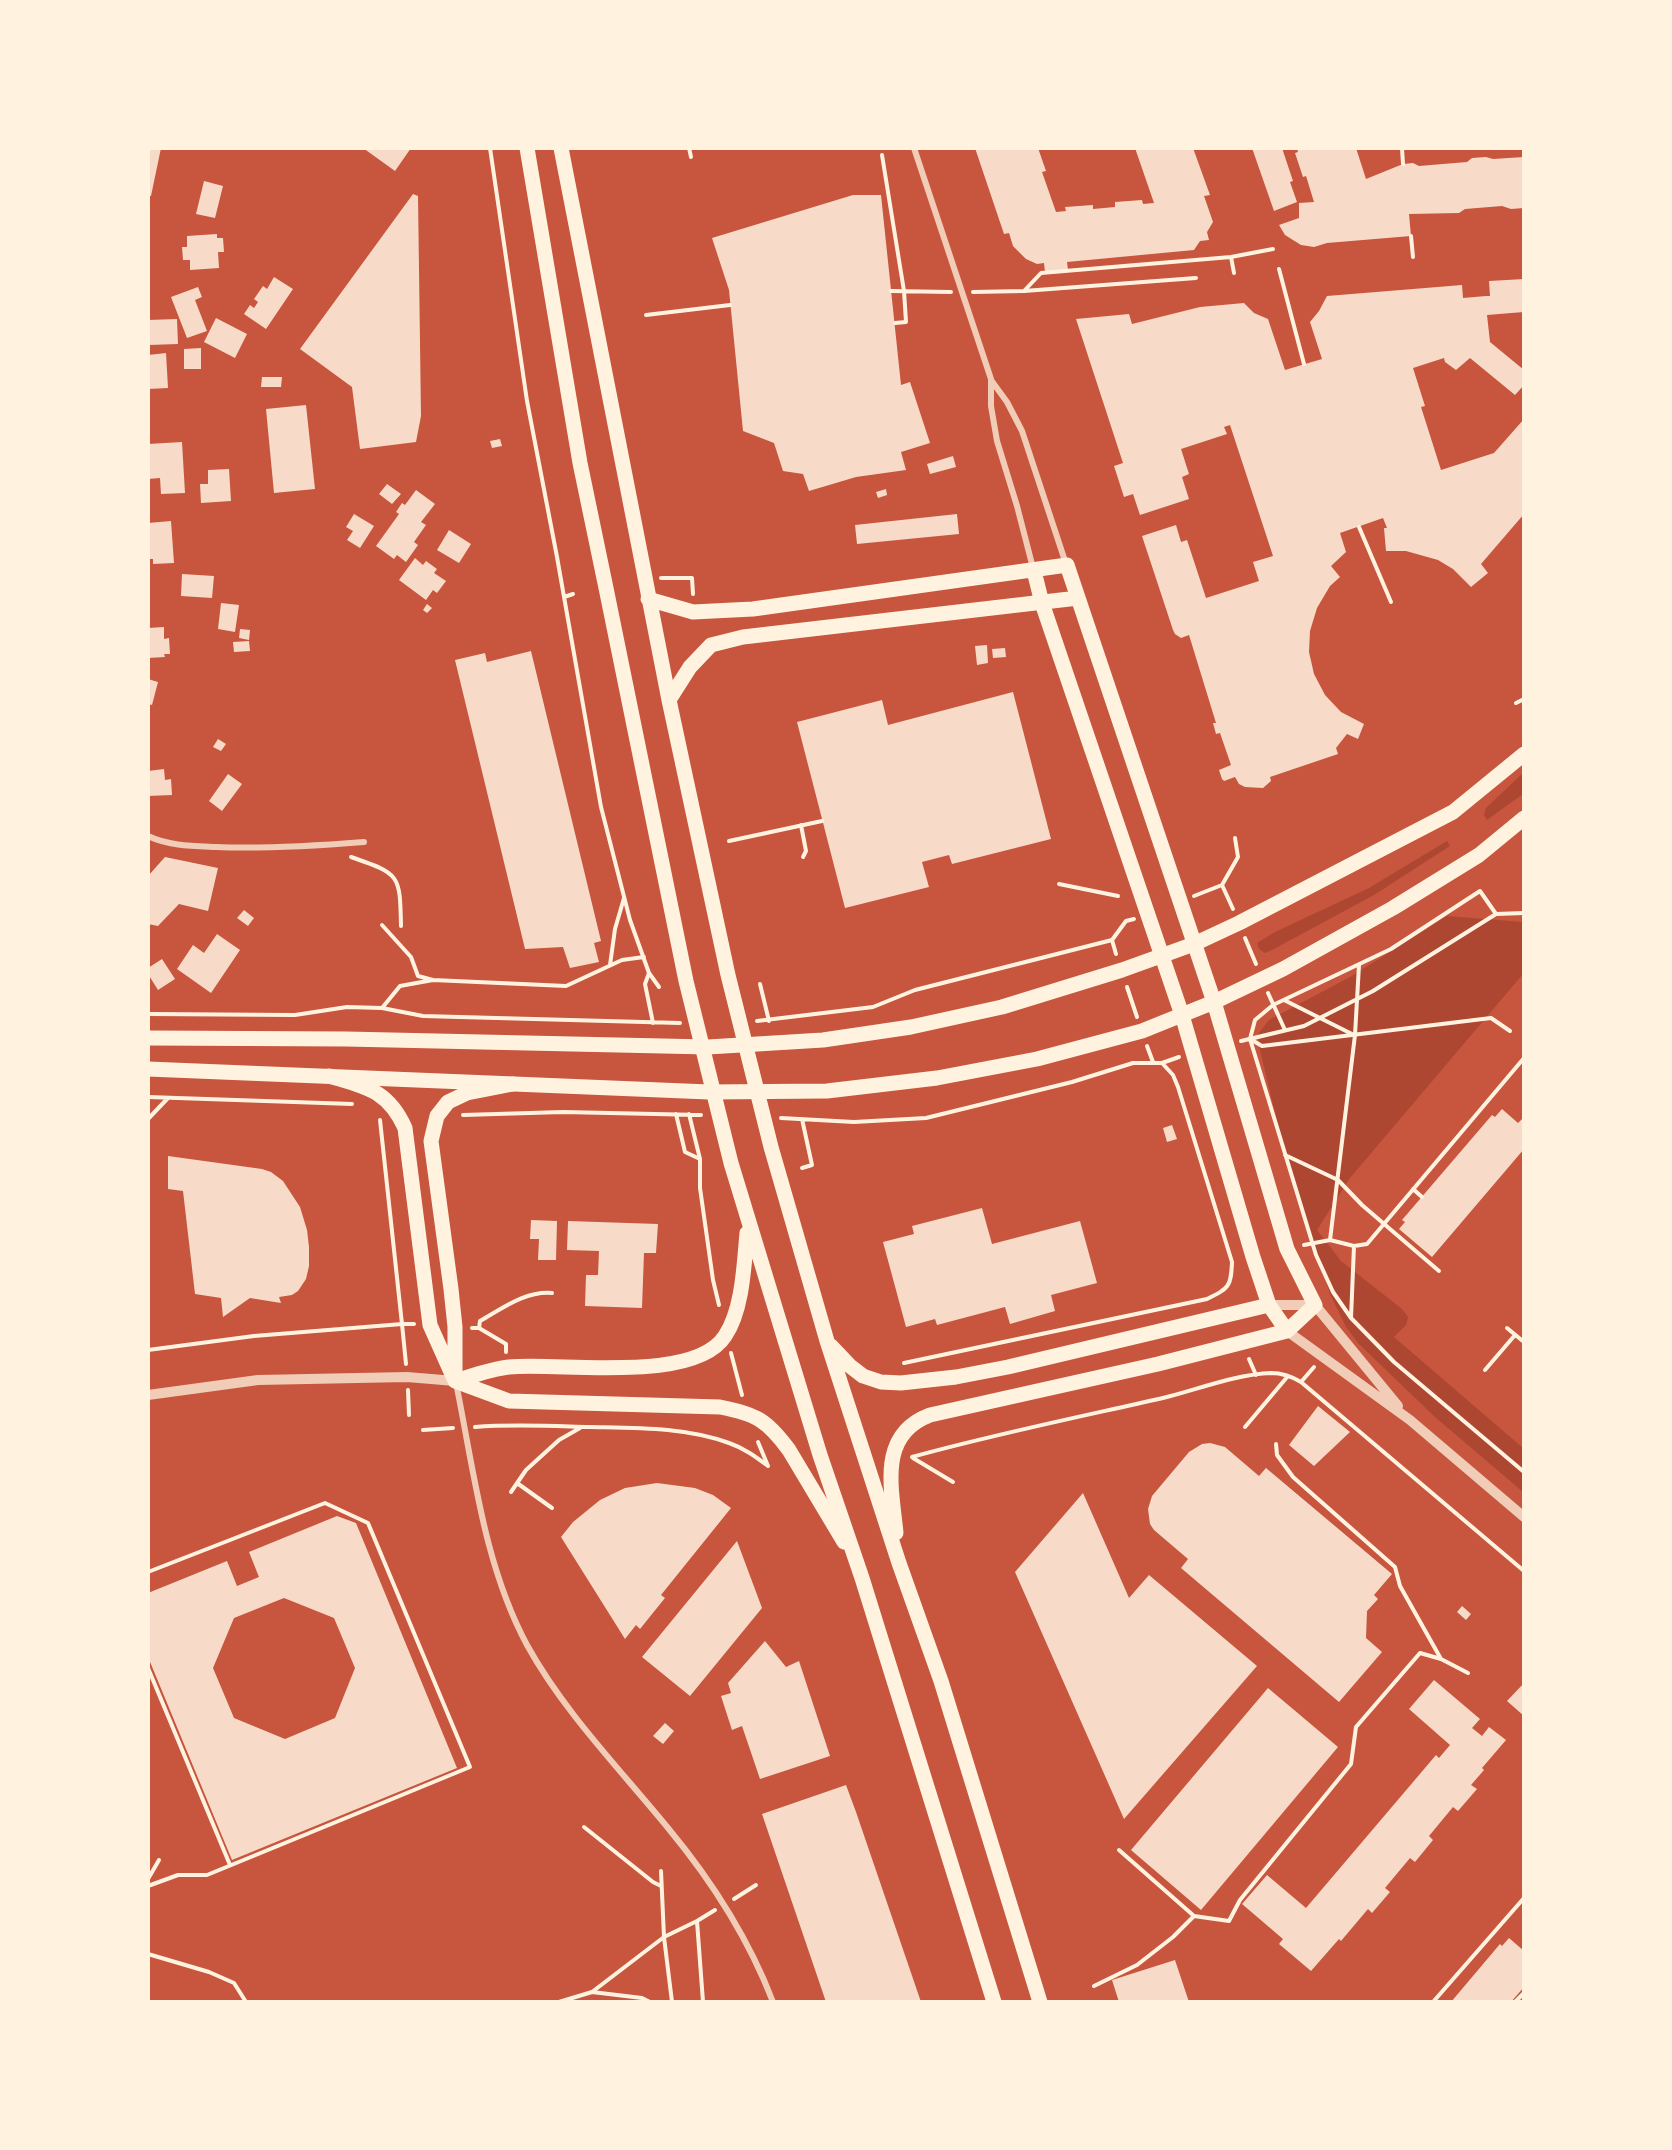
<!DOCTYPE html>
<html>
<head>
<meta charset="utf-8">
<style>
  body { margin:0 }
  #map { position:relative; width:1672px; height:2150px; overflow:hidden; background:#c8553d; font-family:"Nunito Sans",sans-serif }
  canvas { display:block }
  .frame { position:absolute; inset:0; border:150px solid #fff3e0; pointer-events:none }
</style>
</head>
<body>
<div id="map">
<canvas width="1672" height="2150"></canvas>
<div class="frame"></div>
</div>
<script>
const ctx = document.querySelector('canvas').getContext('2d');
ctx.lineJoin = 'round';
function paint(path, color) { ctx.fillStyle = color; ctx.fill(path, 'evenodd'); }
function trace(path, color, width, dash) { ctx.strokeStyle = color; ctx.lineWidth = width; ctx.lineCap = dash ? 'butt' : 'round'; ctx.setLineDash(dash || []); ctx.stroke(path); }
paint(new Path2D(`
  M1523,773V794L1487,820L1484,815L1486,808Z
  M1447,841L1450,846L1374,895L1272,950L1265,953L1259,949L1257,943L1275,932L1369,888Z
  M1447,916L1523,922V974L1350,1178L1317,1230L1341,1261L1402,1309L1408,1317L1406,1325L1394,1337L1523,1448V1492L1435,1417L1359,1344L1346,1327L1330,1294L1285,1155L1260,1050L1258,1034L1269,1020L1350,977Z`), '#ae4732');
paint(new Path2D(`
  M148,148H161L151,196H148Z
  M363,148H411L395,171Z
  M975,148H1038L1046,171L1042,172L1056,212L1066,211L1065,207L1093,205V209L1115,207V202L1142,200L1143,204L1154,203L1135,148H1193L1210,195L1204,196L1213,222L1207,232L1209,240L1200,241L1194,250L1067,262L1068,270L1045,272L1044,263L1037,264L1026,259L1013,246L1009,233L1004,234Z
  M1252,148H1282L1293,181L1290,182L1297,202L1274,211Z
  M1297,148H1356L1366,179L1403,164L1413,163L1419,166L1467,162L1472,158L1486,157L1493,159L1524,157V208L1511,209L1502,206L1465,209L1459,213L1409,214L1411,236L1327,243L1314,247L1301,245L1285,235L1279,225L1299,218V203L1314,202L1306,176L1303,177L1295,153L1298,152Z
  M204,181L223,186L215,218L196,214Z
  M413,194L418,196L421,416L416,442L360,449L352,387L300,349Z
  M853,195H881L901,385L910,382L930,443L901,452L906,470L856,477L809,491L803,474L783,471L774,443L743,431L729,290L712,238Z
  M217,234V238H223L224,252H218L219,268L190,270V260H183L182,247H187V236Z
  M274,277L293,289L266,329L244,314L250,305L254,308L258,302L254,299L263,286L267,289Z
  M1524,279V312L1487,315L1490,342L1524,370V385L1515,395L1470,358L1456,370L1445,362L1444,358L1413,368L1425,406L1421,407L1441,470L1494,453L1524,419V514L1481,564L1488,573L1471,587L1453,569L1438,560L1406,551H1386L1384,528H1387L1383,518L1340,533L1346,552L1331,566L1340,577L1330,586L1317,608L1310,631L1309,652L1314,674L1325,695L1341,712L1364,724L1358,739L1347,734L1336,748L1338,754L1270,777L1271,781L1263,788L1245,787L1239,784L1235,777L1224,781L1222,779L1219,770L1231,765L1220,733L1216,734L1213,723H1216L1189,635L1181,638L1175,634L1173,630L1142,536L1176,525L1181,542L1187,540L1206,598L1259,581L1253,562L1273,556L1230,425L1224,427L1227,434L1181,449L1189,474L1182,477L1189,499L1140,515L1133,494L1124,497L1114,466L1123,463L1076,319L1129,314L1132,324L1200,307L1244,303L1254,313L1268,319L1285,370L1322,359L1310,322L1319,311L1327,296L1462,285L1463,298L1486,296H1490L1489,281Z
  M198,287L202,297L195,300L207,331L187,338L171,297Z
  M216,318L247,334L235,358L204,342Z
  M177,319L178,344L149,345L148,320Z
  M201,348V369H184V349Z
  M166,353L168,388L148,389V355Z
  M262,377H282L281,387H261Z
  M306,405L315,489L274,493L266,409Z
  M500,439L502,446L492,448L490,441Z
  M182,442L185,493L161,494L160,478L148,479V444Z
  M953,456L956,467L930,474L927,464Z
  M229,469L231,501L201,503L200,484H208V470Z
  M387,484L401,494L392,504L379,494Z
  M886,489L887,495L878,498L876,492Z
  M416,490L435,504L421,522L426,525L414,542L418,545L406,562L397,555L394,559L376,546L399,514L396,512L402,503L405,505Z
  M354,514L374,526L360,548L347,540L353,531L346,527Z
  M957,514L959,534L857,544L855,525Z
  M171,521L174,563L153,564V559H148V523Z
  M449,530L471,544L459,563L437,550Z
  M415,558L423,565L426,561L437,569L434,573L446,581L437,593L433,590L426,600L399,580Z
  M182,574L214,576L212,598L181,596Z
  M221,603L239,605L235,632L218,629Z
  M427,604L432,608L427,613L423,610Z
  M164,627V639L169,638L170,654H164L165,657L148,658V628Z
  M240,629L250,630L249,640L239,638Z
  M249,641L250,651L234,652L233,642Z
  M987,645L988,663L977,665L975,646Z
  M1005,648L1006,657L993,658L992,649Z
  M531,651L601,941L594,943L599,962L570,968L563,947L525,949L455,660L485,653L487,662Z
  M148,679L158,682L152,705L148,704Z
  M1013,692L1051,839L952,864L949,855L922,862L929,887L845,908L797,722L882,700L888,725Z
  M218,739L226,744L221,751L213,747Z
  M164,769L165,780L171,779L172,795L148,796V771Z
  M228,774L242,784L222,811L209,801Z
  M165,857L218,868L208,911L179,904L158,926L148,924V876Z
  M244,910L254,918L248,926L237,918Z
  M217,934L240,950L211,993L177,969L193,945L204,953Z
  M162,959L175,979L158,990L148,974V968Z
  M1502,1109L1518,1123L1524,1117V1149L1432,1257L1399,1229L1405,1222L1402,1220L1492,1115L1495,1117Z
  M1172,1125L1177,1139L1167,1142L1163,1128Z
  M168,1156L262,1169L271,1172L283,1181L300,1207L307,1230L309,1247V1266L306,1279L298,1291L292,1295L279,1297L281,1303L250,1298L223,1317L221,1298L195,1294L183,1191L168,1189Z
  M982,1208L992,1244L1080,1221L1097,1283L1051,1295L1055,1311L1010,1324L1005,1307L937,1325L935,1319L906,1327L883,1242L914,1234L912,1226Z
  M531,1220L557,1221L556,1260H538L539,1239H530Z
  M568,1221L658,1224L656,1253H644L642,1308L585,1306L586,1275H598L599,1251L567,1250Z
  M1318,1406L1350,1432L1314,1466L1289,1445Z
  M1210,1443L1225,1447L1259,1476L1266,1468L1392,1574L1374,1595L1378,1599L1367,1611L1366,1638L1382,1652L1339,1702L1181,1568L1188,1559L1154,1530L1150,1524L1148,1509L1152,1496L1189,1452L1202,1444Z
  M657,1483L695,1488L713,1495L731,1508L661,1595L665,1598L640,1629L636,1625L625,1639L561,1537L573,1522L600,1500L625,1488Z
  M1083,1493L1129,1598L1149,1575L1257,1666L1124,1819L1015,1572Z
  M337,1516L356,1523L457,1768L232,1860L148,1657V1593L227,1561L237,1586L259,1577L249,1552ZM284,1598L334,1618L355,1668L335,1718L285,1739L234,1718L213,1668L234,1618Z
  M737,1541L762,1608L690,1696L642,1657Z
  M1462,1606L1471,1614L1466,1620L1457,1612Z
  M765,1641L786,1667L799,1661L830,1756L760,1779L742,1726L732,1730L721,1696L731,1693L728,1683Z
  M1434,1680L1480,1719L1472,1728L1482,1736L1489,1727L1506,1740L1482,1768L1484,1770L1471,1785L1477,1789L1458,1811L1453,1807L1429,1836L1433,1840L1415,1862L1410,1858L1385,1888L1390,1892L1372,1913L1368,1909L1341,1941L1339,1939L1311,1971L1279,1944L1283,1939L1242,1904L1267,1875L1306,1908L1436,1755L1439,1758L1450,1745L1409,1709Z
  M1524,1683V1716L1507,1701Z
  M1268,1688L1338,1747L1201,1910L1131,1850Z
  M665,1723L674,1731L663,1744L653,1736Z
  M846,1785L856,1812L921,2002H826L762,1814Z
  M1509,1938L1524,1951V1987L1511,2002H1451L1500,1944L1502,1946Z
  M1175,1960L1189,2002H1119L1112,1980Z`), '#f7dbc8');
trace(new Path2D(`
  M490,148L527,401L557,557L601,807L630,920L649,973L659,987
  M689,148L691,157
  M1402,148L1403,164
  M882,155L904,291L906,322L895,323
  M1411,236L1413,257
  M1231,257L1234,273
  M1279,269L1304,364
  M891,291L951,292
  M1024,291L1041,273L1231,257L1273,249
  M973,292L1024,291L1196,278
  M646,315L730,305
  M1359,527L1391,602
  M661,578H692L693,594
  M564,597L573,594
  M1516,703L1524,699
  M801,825L806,851L803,857
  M729,841L822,821
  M351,857C400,874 400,874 401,926
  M1059,884L1118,896
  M1222,885L1233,909
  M1194,896L1222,885L1238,857L1235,838
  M1496,914L1480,891L1391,949L1273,1005L1255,1020L1250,1039L1316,1255L1333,1292L1351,1318L1394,1362L1524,1472
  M382,925L411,957L418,976L433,980
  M1245,938L1256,964
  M1112,940L1116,954
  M610,965L615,929L624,898
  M649,973L645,984L653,1023
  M760,984L769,1021
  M1127,987L1137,1017
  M1268,993L1285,1030
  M1284,1000L1354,1035
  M382,1008L400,986L433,980L566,986L622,960L644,957
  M148,1014L295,1015L347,1007L382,1008L423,1016L680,1023
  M757,1021L873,1007L915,990L1112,940L1126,921L1134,919
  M1250,1039L1262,1046L1491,1018L1510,1031
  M1241,1041L1304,1026L1373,991L1496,914L1524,913
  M1147,1046L1153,1062
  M148,1097L352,1104
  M676,1114L685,1152L700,1159
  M689,1114L700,1159V1188L713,1280L719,1305
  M463,1115L563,1112L701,1115
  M781,1118L854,1122L926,1118L1072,1082L1133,1063H1162L1179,1057
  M148,1119L168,1098
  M1285,1155L1338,1180L1362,1205L1439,1271
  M802,1168L812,1165L802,1119
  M1413,1189L1422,1197
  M1330,1240L1355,1035L1359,965
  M1304,1245L1330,1240L1354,1246L1367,1244L1524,1058
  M1351,1318L1354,1246
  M472,1328H479L506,1344V1352
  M479,1328L480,1321C503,1308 525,1291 552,1293
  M1507,1328L1524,1342
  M148,1350L254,1336L402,1324L380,1120
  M731,1353L742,1395
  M1249,1359L1256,1375
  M904,1363L1207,1299C1229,1288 1231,1287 1232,1262L1178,1087L1173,1075L1162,1063
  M406,1364L402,1324H414
  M1485,1370L1515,1335
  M1301,1382L1314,1367
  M408,1390L409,1415
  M475,1427C513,1424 551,1426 589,1427C636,1428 685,1427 729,1443C744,1448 756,1457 768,1466
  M1245,1427L1288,1376
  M423,1430L453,1428
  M758,1442L768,1466
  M1276,1444L1277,1455L1293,1477L1395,1567L1400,1586L1441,1659L1468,1673
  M912,1457C995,1434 1079,1417 1163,1398C1196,1390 1237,1374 1271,1373C1283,1373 1291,1376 1301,1382L1524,1571
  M913,1458L953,1482
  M517,1483L552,1508
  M511,1492L526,1470L559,1440L580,1428
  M148,1572L325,1503L368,1523L470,1767L207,1875H178L148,1886
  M148,1668L230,1865
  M584,1827L653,1882L661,1886
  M1119,1850L1194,1916L1229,1921L1240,1900L1351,1764L1356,1727L1420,1653L1441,1659
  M661,1871L664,1937L672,2002
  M148,1879L159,1860
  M734,1899L756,1885
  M697,1921L703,2002
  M148,1954L209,1972L234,1983L246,2002
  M1094,1986L1137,1965L1173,1937L1194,1916
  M592,1992L664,1937L697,1921L715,1910
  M559,2002L592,1992L642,1998L650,2002
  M1433,2002L1524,1898
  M1515,2002L1524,1993`), '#fff3e0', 4);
trace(new Path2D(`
  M914,148L991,379V406L997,441L1017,506L1033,568
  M991,380L1007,402L1022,431L1066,564
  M148,836C169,846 193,846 216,847C266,849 314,846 364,842
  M456,1383C474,1471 484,1565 527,1645C564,1712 619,1768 668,1828C712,1881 748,1937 773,2002`), '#f1ccb7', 6);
trace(new Path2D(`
  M1269,1305H1315L1398,1406
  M1287,1331L1410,1420L1524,1517
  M148,1395L258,1380L407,1377L455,1381`), '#f1ccb7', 10);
trace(new Path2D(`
  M148,1038L346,1039L708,1047L823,1040L911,1027L1002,1007L1122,970L1194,944L1239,923L1453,812L1524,754
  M148,1069L709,1092L827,1091L937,1078L1037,1059L1142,1031L1214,1002L1283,969L1393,908L1479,855L1524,818`), '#fff3e0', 15);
trace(new Path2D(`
  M527,148L580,463L606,588L686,981L731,1163L820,1455L862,1578L994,2002
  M561,148L669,700L728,975L771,1147L827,1341L899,1563L941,1681L1040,2002
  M1034,571L1042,603L1182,1015L1253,1257L1269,1305L1287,1331
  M648,599L693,612L753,609L1067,565L1214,1002L1287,1249L1315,1305L1287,1331L1158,1364L930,1415C877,1435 892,1489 896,1533
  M669,700L690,667L711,645L743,637L1078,598
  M329,1076C366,1087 388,1090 405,1128L430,1325L455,1381L509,1401L720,1407C756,1414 767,1420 789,1450L844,1542
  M831,1346L850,1366L863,1376L881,1382L901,1383L956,1377L1008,1367L1269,1305
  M455,1373V1327L451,1289L431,1141L437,1116L448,1102L467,1093L513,1084
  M455,1381C472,1376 491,1369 509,1367C561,1362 694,1384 725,1336C743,1309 744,1264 747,1233`), '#fff3e0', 15);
</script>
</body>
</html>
